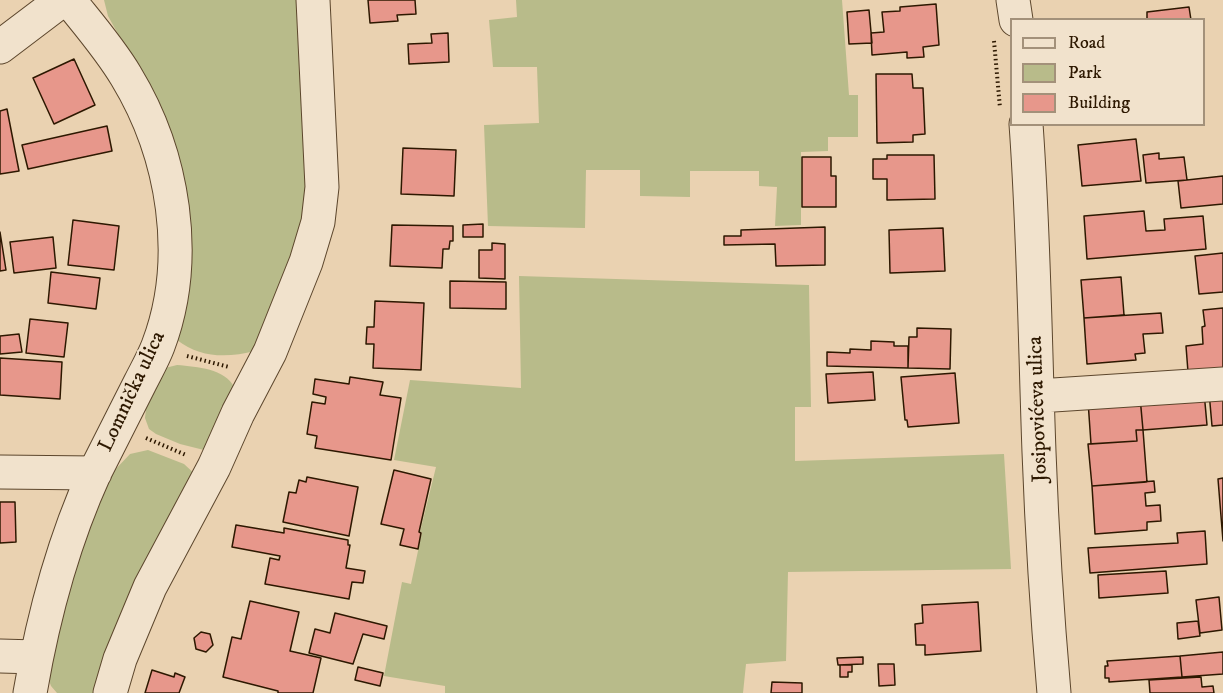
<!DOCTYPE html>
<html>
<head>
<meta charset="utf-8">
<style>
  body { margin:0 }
  #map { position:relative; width:1223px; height:693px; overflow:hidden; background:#ead2b1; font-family:"IM FELL DW Pica",serif }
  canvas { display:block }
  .legend { position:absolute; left:1010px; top:18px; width:195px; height:108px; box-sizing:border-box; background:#f1e2cc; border:2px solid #a3917a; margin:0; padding:8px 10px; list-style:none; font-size:18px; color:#2d1800 }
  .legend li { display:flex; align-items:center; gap:12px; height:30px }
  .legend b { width:30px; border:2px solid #a3917a }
</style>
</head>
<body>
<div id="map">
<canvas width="1223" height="693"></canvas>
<ul class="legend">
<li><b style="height:8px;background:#f1e2cc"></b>Road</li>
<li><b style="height:16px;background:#b8bb8a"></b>Park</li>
<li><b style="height:16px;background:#e7978b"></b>Building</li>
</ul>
</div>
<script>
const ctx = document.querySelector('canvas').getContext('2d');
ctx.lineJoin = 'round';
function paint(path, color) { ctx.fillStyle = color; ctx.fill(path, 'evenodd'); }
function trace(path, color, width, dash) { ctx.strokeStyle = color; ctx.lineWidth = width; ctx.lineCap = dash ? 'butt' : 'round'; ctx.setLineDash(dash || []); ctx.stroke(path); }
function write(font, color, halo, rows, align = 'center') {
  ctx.font = font + ' "IM FELL DW Pica",serif'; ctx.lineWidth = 4.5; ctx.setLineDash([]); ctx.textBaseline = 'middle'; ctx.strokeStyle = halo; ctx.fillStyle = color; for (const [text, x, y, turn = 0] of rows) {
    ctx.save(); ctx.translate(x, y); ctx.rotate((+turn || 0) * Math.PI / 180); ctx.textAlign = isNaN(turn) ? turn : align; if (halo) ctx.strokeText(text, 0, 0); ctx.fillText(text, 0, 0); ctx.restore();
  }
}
paint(new Path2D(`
  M104,0H300L311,119L306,222L255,351C227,358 200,358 177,340L183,277L116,39L118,34L108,16Z
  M516,0H842L849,95H858V137H828V151L801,152V225L775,226L777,187L759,186V171H690V197L640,196V170H586L585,228L488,226L484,125L539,123L537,67H493L489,20L517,17Z
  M519,276L809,285L811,407H795V461L1004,454L1011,569L788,572L786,661L746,664L743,693H445V686L384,676L402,582L411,584L422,532H420L436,467L394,460L410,380L521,388Z
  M177,365C198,367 224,368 235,388L208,451L180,444L156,434L149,429L145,418L148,391L165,368Z
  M148,450L184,464L197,476L97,693H57L51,686L47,675L67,578L112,473L130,454Z`), '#b8bb8a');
const building = new Path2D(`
  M368,0H415L416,14L397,15L398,21L370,23Z
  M936,4L939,45L923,47L924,57L907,58V52L872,55L871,33L884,32L882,12L900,11V7Z
  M1189,7L1191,20H1147V12Z
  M869,10L872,43L849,44L847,12Z
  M448,33L449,62L409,64L408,44L432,43L431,34Z
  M74,59L95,105L54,124L33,78Z
  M876,74H912L913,88H923L925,134L913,135V142L877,143Z
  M7,109L19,171L0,174V111Z
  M107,126L112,151L28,169L22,145Z
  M1136,139L1141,181L1082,186L1078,145Z
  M403,148L456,150L454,196L401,194Z
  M1159,153V159L1184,157L1187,180L1146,183L1143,155Z
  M887,155H934L935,199L887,200V179H873V159H887Z
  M802,157H831V176H836V207H802Z
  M1223,176V204L1181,208L1178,181Z
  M1144,211L1146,231L1165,230L1164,219L1203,216L1206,249L1087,259L1084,216Z
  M73,220L119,226L114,270L68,265Z
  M483,224V237H463V225Z
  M392,225L453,226V241H450L449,249H443L442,268L390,266Z
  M825,227V265L776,266L775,244L724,245V236H741V230Z
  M943,228L945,271L890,273L889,230Z
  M0,232L6,270L0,271Z
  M53,237L56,268L14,273L10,242Z
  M492,243L505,244V279L479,278V250H492Z
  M1223,253V292L1199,294L1195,256Z
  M51,272L100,278L96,309L48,303Z
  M1121,277L1124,315L1084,318L1081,280Z
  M450,281L506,282V309L450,308Z
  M375,301L424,303L421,370L373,368L374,344H366L367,327H374Z
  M1223,308V369L1188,372L1186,346L1203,344L1202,327L1205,326L1203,310Z
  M1161,313L1163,333L1143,334L1145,353L1135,354L1136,360L1087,364L1084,318Z
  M30,319L68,323L64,357L26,353Z
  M917,328L951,329L950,369L908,368L909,337H917Z
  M19,334L22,352L0,354V336Z
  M871,341L894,342V346H908V368L827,366V352L850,353V349L871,350Z
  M0,358L62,362L60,399L0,395Z
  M873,372L875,400L828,403L826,374Z
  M955,373L959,423L908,427L907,420H905L901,377Z
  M350,377L383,382L380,395L401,398L391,460L315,448L317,436L307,434L312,402L325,404L326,397L313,394L315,379L349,384Z
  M1223,390V425L1212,426L1209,392Z
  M1204,392L1207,425L1143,430L1140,397Z
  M1140,397L1143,430H1136L1137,441L1091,444L1088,401Z
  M1136,430H1143L1147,482L1092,486L1088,444L1137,441Z
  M394,470L431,479L419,532L421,533L418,549L400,545L404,529L381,524Z
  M307,477L358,487L349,536L283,522L289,492L296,493L299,480L306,482Z
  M1223,478V541L1218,479Z
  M1154,481L1155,492L1145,493L1146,506L1160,505L1161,521L1147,522V530L1095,534L1092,486Z
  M0,502H15L16,542L0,543Z
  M236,525L284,533V528L348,540V545H350L346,568L365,571L363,583L352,582L349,599L265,584L270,558L279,560L280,556L232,547Z
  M1205,531L1207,564L1090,573L1088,548L1178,543L1177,533Z
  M1166,571L1168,593L1099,598L1098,575Z
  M1219,597L1222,630L1200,633L1196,600Z
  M250,601L299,612L290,651L321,658L313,693H278V691L223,677L232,637L241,639Z
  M978,602L981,651L925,655V645H916L915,624L923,623L922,605Z
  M335,613L387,626L384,639L363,634L353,664L309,653L315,629L330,633Z
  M1198,621L1200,636L1178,639L1177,623Z
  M201,632L210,634L213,645L206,652L196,649L194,638Z
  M1223,652V674L1182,677L1180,656Z
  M1180,656L1182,677L1109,682V678H1105V666H1108L1107,661Z
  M863,657V664L838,665L837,658Z
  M878,664H894L895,685L879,686Z
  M840,665H852V672H848V677H840Z
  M358,667L383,673L380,686L355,680Z
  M152,670L174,677L175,673L185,677L179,693H145Z
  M1201,677L1202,687L1213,686L1214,693H1150L1149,680Z
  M772,682L802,683V693H771Z`);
paint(building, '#e7978b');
trace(building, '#2d1800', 1.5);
const minor = new Path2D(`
  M1013,0L1016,20
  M0,47L62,0
  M1026,124C1034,234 1035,343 1039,452C1042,533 1047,613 1054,693
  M1038,396L1223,384
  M0,472L95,473
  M0,656L36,657
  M30,693C43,617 63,542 95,472C110,442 125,413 140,383C146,371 153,359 158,346C191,259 174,155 126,76C110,49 89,25 69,0
  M110,693L120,659L150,587L214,467L238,413L270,352L306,262L318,222L322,187L313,0`);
trace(minor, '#5c462c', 35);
trace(new Path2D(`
  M994,41L1000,108
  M187,356L229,367
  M146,438L186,455`), '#2d1800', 4, [1.5, 3]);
trace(minor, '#f1e2cc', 33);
write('21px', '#2d1800', '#f1e2cc', [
  ["Lomnička ulica",133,392,-65],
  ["Josipovićeva ulica",1039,409,-92]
]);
</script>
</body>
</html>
